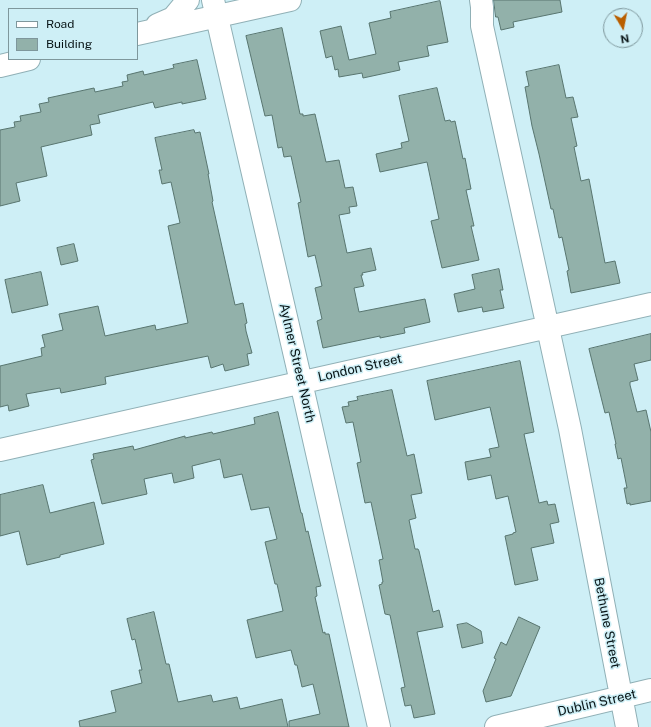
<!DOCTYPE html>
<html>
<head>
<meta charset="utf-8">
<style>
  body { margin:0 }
  #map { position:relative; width:651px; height:727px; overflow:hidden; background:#ceeff6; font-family:"Public Sans",sans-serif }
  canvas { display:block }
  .legend { position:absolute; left:8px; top:8px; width:130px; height:52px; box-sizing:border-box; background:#ceeff6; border:1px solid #7e979c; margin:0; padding:5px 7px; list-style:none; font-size:12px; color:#071315 }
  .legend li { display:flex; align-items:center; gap:8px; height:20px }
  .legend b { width:20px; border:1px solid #7e979c }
  .north { position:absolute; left:603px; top:8px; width:40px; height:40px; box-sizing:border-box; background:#ceeff6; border:1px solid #7e979c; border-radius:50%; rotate:170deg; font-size:11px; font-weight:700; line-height:16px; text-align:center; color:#071315 }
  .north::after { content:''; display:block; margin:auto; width:14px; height:18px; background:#b95f00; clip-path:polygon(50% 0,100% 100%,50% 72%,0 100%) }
</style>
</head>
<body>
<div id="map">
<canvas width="651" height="727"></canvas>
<ul class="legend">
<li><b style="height:5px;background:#fff"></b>Road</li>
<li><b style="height:11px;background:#92b1aa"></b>Building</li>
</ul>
<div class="north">N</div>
</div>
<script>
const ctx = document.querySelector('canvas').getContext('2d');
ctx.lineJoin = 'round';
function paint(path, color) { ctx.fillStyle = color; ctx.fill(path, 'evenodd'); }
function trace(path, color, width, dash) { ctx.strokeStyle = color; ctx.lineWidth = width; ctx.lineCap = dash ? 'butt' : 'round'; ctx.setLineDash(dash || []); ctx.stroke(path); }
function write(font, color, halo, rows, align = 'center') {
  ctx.font = font + ' "Public Sans",sans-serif'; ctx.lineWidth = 3; ctx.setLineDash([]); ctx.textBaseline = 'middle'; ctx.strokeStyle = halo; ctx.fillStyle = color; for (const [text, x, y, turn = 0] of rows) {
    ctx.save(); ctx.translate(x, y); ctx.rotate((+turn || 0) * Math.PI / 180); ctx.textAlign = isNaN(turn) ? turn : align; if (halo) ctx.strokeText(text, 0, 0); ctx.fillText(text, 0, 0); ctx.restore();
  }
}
const building = new Path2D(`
  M494,0H560L562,12L513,22L514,27L501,30L498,17H496Z
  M440,1L448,42L427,46L429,56L398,62L400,70L363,78L362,73L339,77L338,69L335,70L332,56L326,58L320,31L341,26L349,60L376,54L369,23L391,18L390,12Z
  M282,28L300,114H303V116L315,114L326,162L339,160L345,188L353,187L357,206L349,207L350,213L339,215L347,253L371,248L376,270L362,273L363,275H361L364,286L354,288L359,312L425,299L430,322L404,328L405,333L380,338V336L323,348L317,321L322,319L315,288L322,286L315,255L308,257L298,203L301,202L291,156L284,157L282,147L278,148L272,115L265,116L246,36Z
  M197,60L206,99L182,104V102L155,108L153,102L98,115L100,123L90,125L92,135L41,147L47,176L16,183L20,201L0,206V130L15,127L14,122L21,121L20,116L41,112L39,104L49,102L48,98L94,88L95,92L123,86L122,82L128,81L127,75L143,71L144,75L174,68L173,65Z
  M559,65L566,98L573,97L578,117L571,118L577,146L574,147L581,181L589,179L605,263L615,261L620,283L571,293L567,271L569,270L562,237L559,238L553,209H551L539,154L532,126L525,87L529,86L526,72Z
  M437,88L445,121L450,120L451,122L455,121L463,159L465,158L471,189L466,190L474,226H471L479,260L442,268L431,221L439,219L427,162L380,172L376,154L402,148L401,143L409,141L399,96Z
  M194,130L195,133L200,132L209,174H208L213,201L212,202L235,305L243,303L247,323L245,324L246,331L252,353L247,354L249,365L225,371L223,364L211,368L208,356L105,377L106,384L61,393L60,388L26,394L29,406L9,411L8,405L0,407V366L42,356L41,348L45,347L42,335L63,330L59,314L98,306L105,336L155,325L156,330L188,323L168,226L180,223L171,182L162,184L159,170H162L155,138Z
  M74,244L78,261L61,265L57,248Z
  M499,269L503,290H500L504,308L483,312L482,307L458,312L454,294L475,289L472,275Z
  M41,272L48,305L12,313L5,280Z
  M651,334V360L634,364L638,380L630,382V385L637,412L646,410L651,432V501L630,505V503L627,504L624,488H627L621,458L618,459L615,444H616L609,412L605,413L589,349Z
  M520,361L534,432L524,434L539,503L547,501L548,505L555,504L559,522L550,524L554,543L531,548L538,580L515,585L505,536L513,534V533L516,532L508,496L496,499L491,475L468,480L465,462L491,457L489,449L499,447L490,407L435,420L427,381Z
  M392,390L407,456L414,454L422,493L411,495L416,518L409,520L415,549H418L419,551L433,612L439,610L443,627L417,632L435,714L414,718L411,705L405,706L401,688L405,687L390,615L385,614L379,585L382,584V582H383L379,560L383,559L371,502L365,503L357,463L361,462L353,422L346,423L342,407L349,406L348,402L358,400L357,397Z
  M278,412L301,513H302L306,532L308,531L318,574L321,586L316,587L317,596L315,597L323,633L325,632V634H329L349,727H289V721L320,714L313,684L302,687L297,665H295L291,650L256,658L247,620L283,611L277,584H275L265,542L277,539L269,507L251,510L242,474L224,478L220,459L192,466L194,478L174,483L172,473L144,479L147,494L102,504L91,460L94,459L93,454L133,446L134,450L185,436V438L212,432L213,434L255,424L254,418Z
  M43,485L50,513L94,502L104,544L60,555V557L27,565L19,531L0,536V495Z
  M154,612L166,664H169L178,702L211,695L213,702L237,697L240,709L282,699L288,727H80L79,721L116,712L111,691L142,683L139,670H142L135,639L132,640L127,619Z
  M519,617L540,627L511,696L486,702L483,691L496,659L494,658L501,642L506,645Z
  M467,623L481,631L483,643L462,648L457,625Z`);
paint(building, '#92b1aa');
trace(building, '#58756f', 1);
const minor = new Path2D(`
  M213,0L301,382L379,727
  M481,0L482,7V26L570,429L627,727
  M157,25L173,18L188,0
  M137,34L290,0
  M0,66L29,59
  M0,450L651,304
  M496,727L651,690`);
trace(minor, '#90b0b6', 24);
trace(minor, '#fff', 22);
write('13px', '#071315', '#ceeff6', [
  ["Aylmer Street North",297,363,77],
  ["London Street",360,368,-13],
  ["Bethune Street",607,623,79],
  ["Dublin Street",597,703,-13]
]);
</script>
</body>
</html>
